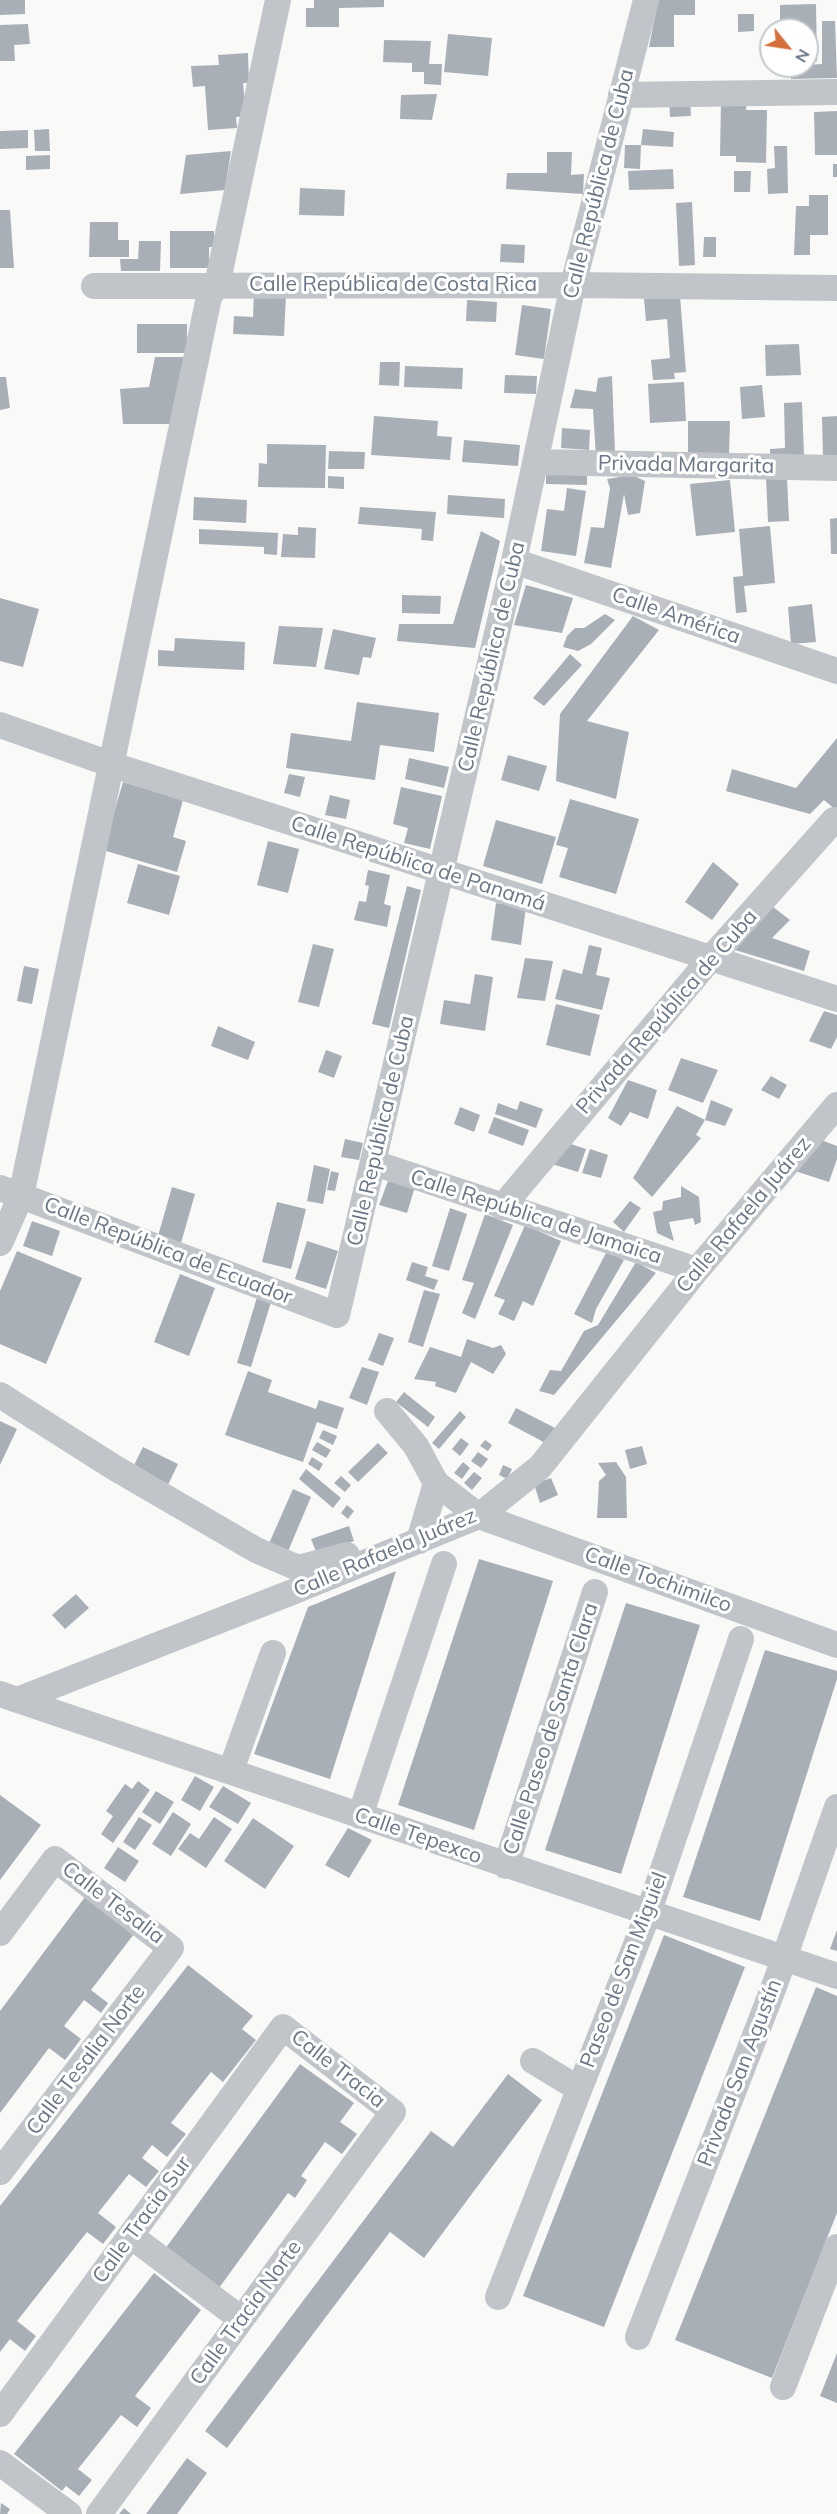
<!DOCTYPE html>
<html>
<head>
<meta charset="utf-8">
<style>
  body { margin:0 }
  #map { position:relative; width:837px; height:2514px; overflow:hidden; background:#f9faf8; font-family:Mulish,sans-serif }
  canvas { display:block }
  .north { position:absolute; left:759px; top:18px; width:60px; height:60px; box-sizing:border-box; background:#fff; border:2px solid #c4c9cf; border-radius:50%; rotate:120deg; font-size:16px; font-weight:700; line-height:24px; text-align:center; color:#6b7786 }
  .north::after { content:''; display:block; margin:auto; width:21px; height:27px; background:#d5703c; clip-path:polygon(50% 0,100% 100%,50% 72%,0 100%) }
</style>
</head>
<body>
<div id="map">
<canvas width="837" height="2514"></canvas>
<div class="north">N</div>
</div>
<script>
const ctx = document.querySelector('canvas').getContext('2d');
ctx.lineJoin = 'round';
function paint(path, color) { ctx.fillStyle = color; ctx.fill(path, 'evenodd'); }
function trace(path, color, width, dash) { ctx.strokeStyle = color; ctx.lineWidth = width; ctx.lineCap = dash ? 'butt' : 'round'; ctx.setLineDash(dash || []); ctx.stroke(path); }
function write(font, color, halo, rows, align = 'center') {
  ctx.font = font + ' Mulish,sans-serif'; ctx.lineWidth = 6; ctx.setLineDash([]); ctx.textBaseline = 'middle'; ctx.strokeStyle = halo; ctx.fillStyle = color; for (const [text, x, y, turn = 0] of rows) {
    ctx.save(); ctx.translate(x, y); ctx.rotate((+turn || 0) * Math.PI / 180); ctx.textAlign = isNaN(turn) ? turn : align; if (halo) ctx.strokeText(text, 0, 0); ctx.fillText(text, 0, 0); ctx.restore();
  }
}
paint(new Path2D(`
  M0,0H25V14L0,15Z
  M314,0H384V7L339,8V27H306V8H314Z
  M658,0H695V15H674V47H649Z
  M816,4L817,61L807,62V30H780V5Z
  M738,14H754V31L738,32Z
  M822,21H835L837,78L791,79V66L822,64Z
  M28,24L30,44L14,45L15,61H0V25Z
  M448,34L492,38L488,76L444,72Z
  M384,40L431,41L429,64H442L441,85L424,84V72H412V63L383,62Z
  M248,53L249,83H243L246,116L236,117L237,128L208,130L205,86L193,87L191,66L219,65L218,55Z
  M437,94L432,120L400,119L401,95Z
  M690,98L691,116L670,117L669,100Z
  M721,102H747L746,110H767L766,163L736,162V156H720Z
  M837,111V155H815L814,112Z
  M49,129L50,151H35L34,130Z
  M643,129L674,132L673,147L641,145Z
  M28,130V148L0,149V131Z
  M625,145H641L640,169L624,168Z
  M774,146H787L788,193L768,194L767,169L775,168Z
  M231,151L225,190L180,194L186,155Z
  M547,152H572L571,175L584,174L583,194L506,189L507,173H547Z
  M50,155V169L26,170V156Z
  M833,164H837V177H833Z
  M673,169L674,189L629,190L628,171Z
  M734,171H751L750,192H734Z
  M300,188L345,190L344,216L299,215Z
  M809,195H828V235H810V255H794L796,206H809Z
  M692,202L695,265L679,266L676,203Z
  M0,210H10L14,268H0Z
  M90,222H118V240H129V257H89Z
  M170,231H214V247H209V268H170Z
  M704,237H716V257H703Z
  M139,241H161L160,271H121L120,259H138Z
  M501,244L525,245L524,263L500,262Z
  M254,294L286,295L284,336L233,334L234,316L253,317Z
  M680,296L686,372L674,373L675,379L653,380L651,360L670,358L667,319L646,321L644,299Z
  M467,300L497,302L496,322L466,321Z
  M522,305L551,309L544,359L515,355Z
  M137,324H187V353H137Z
  M799,344L801,375L766,376L765,345Z
  M155,357H185L171,424H123L120,389L149,387Z
  M380,362H400L399,386L379,385Z
  M405,366L463,368L462,389L404,387Z
  M505,375L537,376L536,394L504,393Z
  M612,376L615,453L596,457L593,409L570,408L575,389L596,392L598,378Z
  M0,377H6L10,408L0,410Z
  M684,382L686,421L650,423L648,384Z
  M762,385L765,417L742,419L740,387Z
  M802,402L804,455L770,457V449L785,448L784,403Z
  M374,416L438,421L437,436L452,437L450,460L371,455Z
  M837,416V457L823,458L822,417Z
  M688,421H730L729,455H688Z
  M562,428L590,430L589,450L561,448Z
  M464,440L520,445L518,466L462,462Z
  M267,444L326,445L325,488L258,487L259,463L267,464Z
  M329,451L365,452L364,469H328Z
  M546,466L587,467V485L546,484Z
  M632,475L645,481L640,513L628,515L624,494L611,568L584,563L591,527L604,528L610,488L607,479Z
  M328,476L344,477V489L328,488Z
  M787,477L789,521L768,522L766,478Z
  M730,480L735,532L696,536L690,484Z
  M567,488L586,491L576,556L541,551L547,509L564,511Z
  M448,495L505,499L504,518L447,514Z
  M194,497L247,500L246,523L193,520Z
  M360,507L436,512L433,541L421,540L422,529L358,524Z
  M837,518V554H831L830,519Z
  M770,526L775,583L744,586L747,612L736,613L733,577L743,576L739,529Z
  M298,527L316,528L315,558L281,557L283,534L298,535Z
  M199,529L278,533L277,555L264,554V547L199,544Z
  M481,531L500,541L475,648L397,641L399,624H453Z
  M526,585L573,598L562,633L514,625Z
  M402,595L441,596L440,614L402,613Z
  M0,598L39,609L23,667L0,661Z
  M812,604L816,642L791,644L788,607Z
  M605,614L615,620L591,644L578,651L563,647L567,636L575,628H584Z
  M633,616L659,630L587,721L629,732L616,799L556,781L560,714Z
  M279,626L323,628L316,667L273,664Z
  M333,629L376,638L371,658L363,657L359,675L324,669Z
  M175,638L245,642L244,670L158,666V650L174,651Z
  M570,654L582,665L544,706L533,698Z
  M357,702L439,713L434,752L380,745L375,780L286,768L291,733L351,741Z
  M837,738V811L824,800L810,814L726,791L732,769L796,788Z
  M508,755L547,766L539,791L501,780Z
  M409,758L449,767L444,788L405,779Z
  M289,774L305,777L300,797L284,793Z
  M123,782L183,800L173,837L186,841L177,872L103,850Z
  M401,787L442,796L430,849L404,843L408,828L393,824Z
  M330,795L350,800L346,819L325,815Z
  M570,799L639,819L616,894L559,877L568,848L556,845Z
  M496,820L556,837L542,884L483,866Z
  M268,841L299,849L288,893L257,885Z
  M713,862L739,884L712,920L685,902Z
  M138,864L180,876L169,915L127,903Z
  M368,870L390,875L384,904L391,906L387,927L354,920L359,901L366,902L369,886L365,885Z
  M407,886L421,890L389,1028L372,1024Z
  M496,903L526,907L521,945L491,940Z
  M772,906L790,920L772,938L810,951L804,971L735,950Z
  M313,944L334,949L319,1007L298,1002Z
  M589,945L602,948L596,975L610,978L602,1010L555,999L563,969L582,974Z
  M525,958L553,961L545,1001L517,998Z
  M24,966L39,969L32,1004L17,1001Z
  M475,974L493,977L485,1031L440,1024L444,1000L470,1004Z
  M556,1004L600,1015L590,1056L546,1045Z
  M824,1011L837,1015V1037L831,1049L809,1041Z
  M218,1026L255,1042L248,1060L211,1046Z
  M326,1050L342,1056L334,1078L318,1072Z
  M681,1058L718,1070L703,1103L668,1090Z
  M771,1076L787,1085L779,1099L761,1090Z
  M628,1080L657,1090L648,1119L630,1112L621,1126L608,1118Z
  M711,1100L733,1109L725,1126L705,1120Z
  M520,1101L543,1109L536,1128L495,1114L498,1103L517,1110Z
  M677,1106L705,1120L696,1135L701,1138L652,1197L633,1178Z
  M460,1107L480,1115L474,1132L454,1124Z
  M494,1117L529,1130L523,1146L488,1133Z
  M816,1138L837,1146V1159L829,1182L795,1171Z
  M345,1139L363,1143L359,1160L341,1157Z
  M559,1140L586,1149L578,1172L552,1164Z
  M590,1149L608,1155L601,1178L582,1173Z
  M314,1165L330,1169L323,1204L307,1201Z
  M331,1171L339,1173L335,1191L327,1190Z
  M388,1181L415,1187L407,1213L379,1205Z
  M681,1186L699,1197L701,1222L695,1225L693,1218L669,1222L674,1241L657,1233L653,1212L662,1210L663,1201L681,1197Z
  M172,1187L195,1194L181,1243L158,1236Z
  M630,1201L641,1208L624,1232L613,1222Z
  M277,1202L306,1209L291,1269L262,1262Z
  M450,1208L467,1214L449,1271L432,1266Z
  M485,1214L513,1225L475,1319L462,1313L474,1283L462,1280Z
  M32,1221L60,1231L52,1256L23,1246Z
  M525,1225L561,1241L533,1306L523,1301L514,1321L498,1314L505,1300L494,1296Z
  M307,1241L338,1251L326,1289L295,1279Z
  M17,1251L82,1278L46,1364L0,1344V1291Z
  M607,1251L624,1260L596,1309L592,1323L574,1314Z
  M412,1262L428,1267L425,1276L438,1280L434,1290L406,1280Z
  M636,1262L656,1273L554,1395L539,1391L550,1370L561,1371L584,1331L598,1325Z
  M180,1274L215,1288L189,1356L154,1342Z
  M424,1290L440,1294L423,1347L408,1342Z
  M258,1294L272,1299L251,1367L237,1363Z
  M379,1333L394,1338L383,1366L368,1360Z
  M467,1339L493,1348L501,1345L506,1354L493,1374L471,1362L456,1393L435,1386L436,1382L414,1379L430,1347L461,1357Z
  M362,1367L379,1372L367,1405L349,1398Z
  M248,1371L272,1380L268,1392L316,1409L319,1400L344,1408L337,1429L317,1422L303,1462L225,1435Z
  M404,1392L435,1417L428,1427L396,1402Z
  M516,1408L559,1430L551,1446L508,1423Z
  M460,1411L466,1417L439,1449L432,1443Z
  M0,1421L17,1429L0,1465Z
  M323,1430L337,1436L333,1445L319,1438Z
  M461,1438L469,1444L460,1456L452,1449Z
  M485,1440L492,1445L488,1451L480,1446Z
  M317,1442L331,1450L326,1458L312,1450Z
  M378,1443L388,1453L358,1482L348,1472Z
  M642,1446L647,1464L630,1469L625,1450Z
  M143,1447L178,1464L166,1489L131,1471Z
  M478,1452L488,1459L481,1468L471,1461Z
  M312,1457L323,1464L319,1471L308,1464Z
  M463,1462L470,1468L462,1479L454,1473Z
  M616,1462L626,1477L627,1518H597L599,1481L606,1475L598,1463Z
  M503,1465L512,1469L507,1479L499,1475Z
  M306,1469L341,1498L333,1508L299,1479Z
  M474,1472L482,1478L472,1490L464,1483Z
  M341,1476L351,1485L345,1492L334,1483Z
  M551,1478L558,1495L540,1503L534,1484Z
  M293,1489L311,1497L286,1556L267,1548Z
  M347,1505L354,1511L348,1519L341,1513Z
  M349,1526L354,1541L317,1554L311,1539Z
  M479,1559L553,1581L474,1830L398,1805Z
  M396,1571L330,1779L254,1754L308,1607Z
  M76,1594L89,1608L65,1629L52,1615Z
  M626,1603L700,1625L621,1874L545,1850Z
  M765,1650L837,1671V1679L760,1921L683,1897Z
  M195,1776L214,1787L200,1811L181,1800Z
  M138,1781L150,1790L113,1843L101,1834L113,1816L106,1811L125,1784L132,1789Z
  M223,1786L251,1803L238,1824L209,1807Z
  M156,1791L174,1802L160,1824L142,1812Z
  M0,1795L41,1825L0,1880Z
  M173,1812L191,1824L171,1856L152,1844Z
  M139,1817L152,1825L135,1850L123,1842Z
  M214,1817L232,1829L206,1868L178,1849L190,1833L199,1839Z
  M253,1818L294,1846L265,1889L224,1861Z
  M348,1828L372,1840L349,1878L325,1865Z
  M118,1847L139,1861L125,1882L104,1868Z
  M85,1897L134,1934L91,1990L108,2003L101,2013L84,2000L64,2026L81,2039L65,2060L49,2048L0,2113V2011Z
  M837,1930V1951L830,1949Z
  M664,1935L745,1967L604,2327L523,2296Z
  M188,1965L253,2016L242,2029L256,2040L223,2082L211,2072L171,2123L186,2134L167,2157L152,2145L142,2158L159,2171L146,2187L129,2174L98,2213L116,2227L103,2244L87,2232L17,2321L36,2336L25,2351L10,2339L0,2352V2206Z
  M816,1987L837,1996V2213L772,2378L675,2340Z
  M300,2064L354,2103L340,2122L357,2134L342,2154L325,2142L301,2176L307,2180L295,2198L288,2193L219,2288L165,2249Z
  M508,2074L542,2100L424,2258L390,2232L227,2448L205,2431L431,2131L453,2147Z
  M154,2273L201,2310L135,2396L151,2408L137,2427L121,2415L78,2469L92,2480L79,2496L66,2486L62,2491L14,2454Z
  M837,2353V2403L820,2396Z
  M187,2458L207,2473L177,2514H146Z
  M1,2503L10,2509L7,2514H0Z
  M124,2508L131,2514H119Z`), '#a9afb6');
trace(new Path2D(`
  M621,95L837,92
  M94,286L573,285L837,288
  M535,462L837,468
  M514,561L837,671
  M0,725L113,765L837,999
  M374,1163L697,1270
  M0,1188L337,1315L514,561L573,285L646,0
  M502,1207L711,958L834,820
  M0,1243L21,1196L209,297L217,285L278,0
  M0,1395L115,1468L256,1550L298,1568L347,1555
  M387,1411L416,1446L436,1483L479,1516L837,1645
  M419,1541L436,1483
  M0,1694L837,1976
  M17,1700L295,1591L479,1516L540,1467L697,1270L837,1105
  M231,1770L273,1653
  M360,1816L444,1564
  M506,1866L595,1592
  M0,1933L55,1859L171,1948L0,2172
  M533,2061L579,2089
  M131,2236L241,2319
  M498,2297L648,1914L741,1639
  M638,2337L775,1984L837,1807
  M783,2387L837,2247
  M0,2414L283,2027L393,2112L99,2514
  M0,2463L69,2514`), '#c1c5c9', 26);
write('21px', '#6b7786', '#fff', [
  ["Calle República de Cuba",599,184,-76],
  ["Calle República de Costa Rica",393,285],
  ["Privada Margarita",686,465,1],
  ["Calle América",676,616,19],
  ["Calle República de Cuba",492,657,-77],
  ["Calle República de Panamá",418,864,18],
  ["Privada República de Cuba",667,1012,-49],
  ["Calle República de Cuba",381,1131,-77],
  ["Calle Rafaela Juárez",744,1215,-50],
  ["Calle República de Jamaica",536,1217,18],
  ["Calle República de Ecuador",168,1251,21],
  ["Calle Rafaela Juárez",385,1553,-23],
  ["Calle Tochimilco",658,1580,20],
  ["Calle Paseo de Santa Clara",551,1729,-72],
  ["Calle Tepexco",418,1836,19],
  ["Calle Tesalia",113,1903,37],
  ["Paseo de San Miguiel",624,1970,-69],
  ["Calle Tesalia Norte",86,2060,-53],
  ["Calle Tracia",338,2069,38],
  ["Privada San Agustín",740,2073,-69],
  ["Calle Tracia Sur",142,2220,-54],
  ["Calle Tracia Norte",246,2313,-54]
]);
</script>
</body>
</html>
